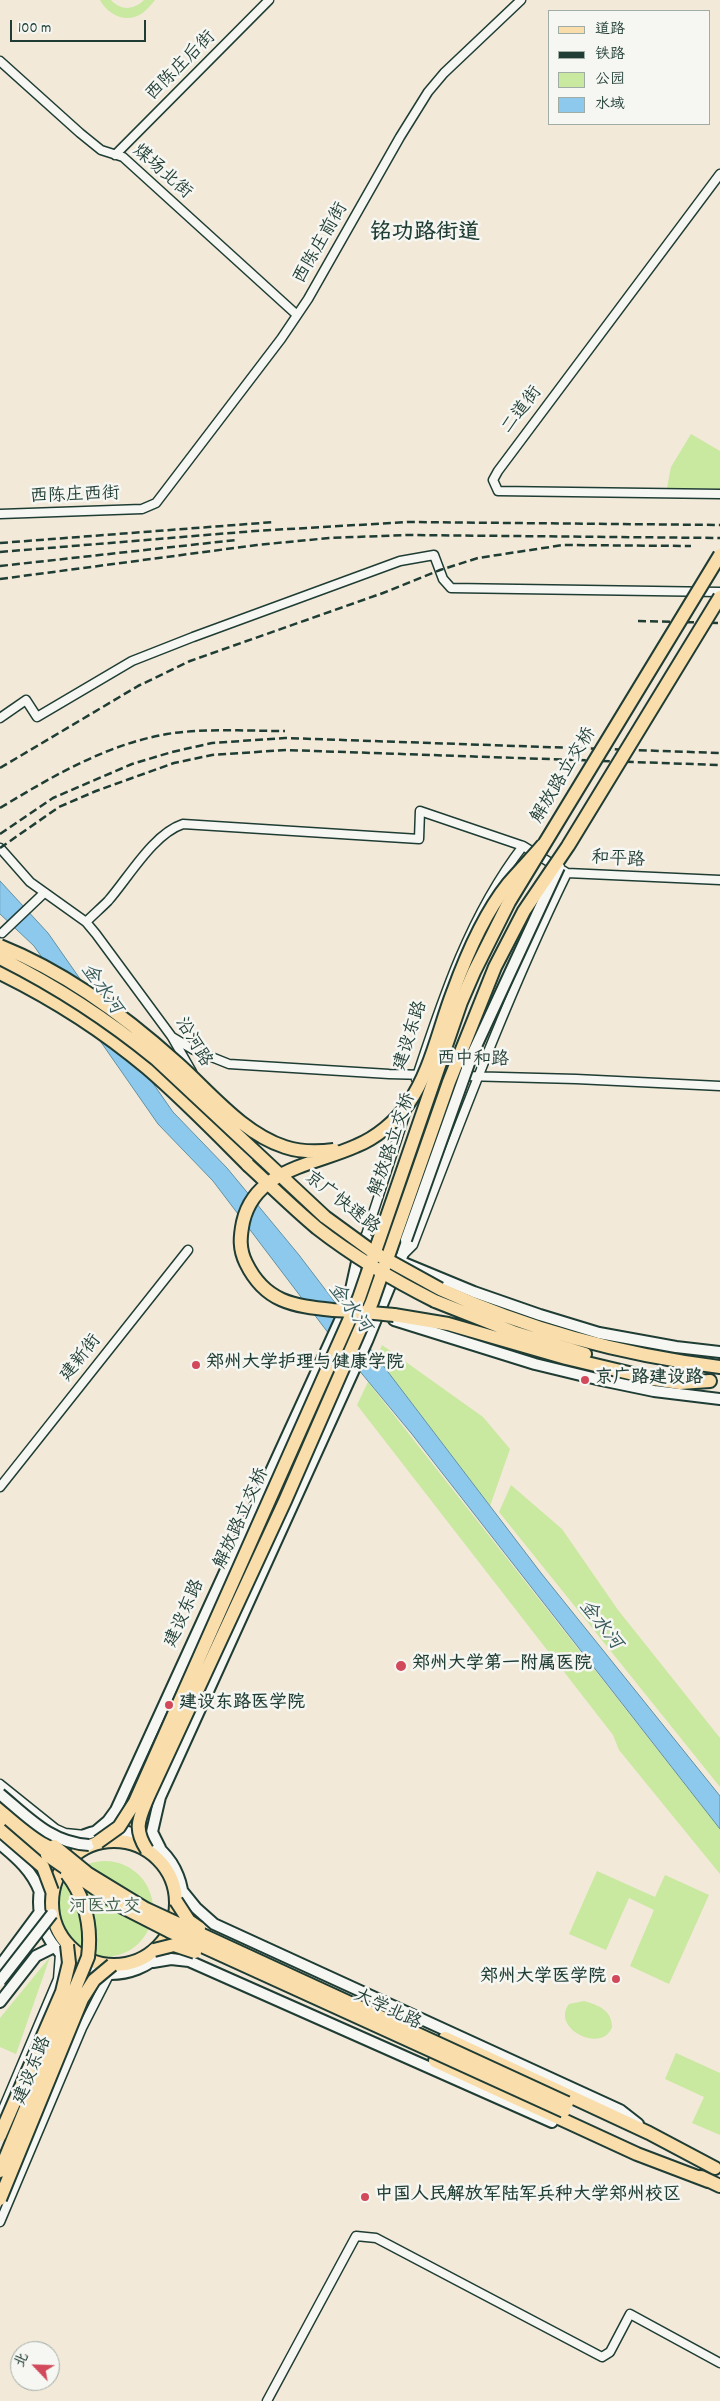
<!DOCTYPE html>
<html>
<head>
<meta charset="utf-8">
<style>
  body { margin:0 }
  #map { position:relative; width:720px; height:2401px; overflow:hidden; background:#f2e9d8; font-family:Dekko,"LXGW WenKai TC",sans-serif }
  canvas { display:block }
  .legend { position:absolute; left:548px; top:10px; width:162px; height:115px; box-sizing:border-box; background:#f6f6f2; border:1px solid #a0aca6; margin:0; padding:6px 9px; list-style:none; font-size:15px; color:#1f3d34 }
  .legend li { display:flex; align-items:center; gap:10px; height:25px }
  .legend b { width:25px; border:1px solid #a0aca6 }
  .north { position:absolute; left:10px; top:2341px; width:50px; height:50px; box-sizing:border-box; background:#f6f6f2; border:1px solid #a0aca6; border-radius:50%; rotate:294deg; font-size:14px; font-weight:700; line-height:20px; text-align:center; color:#1f3d34 }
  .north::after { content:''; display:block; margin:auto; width:18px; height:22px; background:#d1495b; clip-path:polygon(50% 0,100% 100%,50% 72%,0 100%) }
  .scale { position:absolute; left:10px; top:20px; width:136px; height:22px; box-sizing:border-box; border:2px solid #1f3d34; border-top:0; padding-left:6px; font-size:15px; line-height:18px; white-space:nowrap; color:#1f3d34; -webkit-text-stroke:4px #f6f6f2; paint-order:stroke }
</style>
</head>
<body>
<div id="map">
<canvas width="720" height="2401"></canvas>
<ul class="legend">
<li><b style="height:6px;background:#f9ddab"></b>道路</li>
<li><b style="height:6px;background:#1f3d34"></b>铁路</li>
<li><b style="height:14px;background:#c9e8a0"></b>公园</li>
<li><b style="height:14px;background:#8dc9ed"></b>水域</li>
</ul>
<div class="north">北</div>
<div class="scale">100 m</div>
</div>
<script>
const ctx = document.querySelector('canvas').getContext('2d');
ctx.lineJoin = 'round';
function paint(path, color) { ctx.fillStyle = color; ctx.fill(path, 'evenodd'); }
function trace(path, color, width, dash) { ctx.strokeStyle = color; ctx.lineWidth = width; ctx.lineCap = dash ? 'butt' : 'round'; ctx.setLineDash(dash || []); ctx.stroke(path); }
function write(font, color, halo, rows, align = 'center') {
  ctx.font = font + ' Dekko,"LXGW WenKai TC",sans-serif'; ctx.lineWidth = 5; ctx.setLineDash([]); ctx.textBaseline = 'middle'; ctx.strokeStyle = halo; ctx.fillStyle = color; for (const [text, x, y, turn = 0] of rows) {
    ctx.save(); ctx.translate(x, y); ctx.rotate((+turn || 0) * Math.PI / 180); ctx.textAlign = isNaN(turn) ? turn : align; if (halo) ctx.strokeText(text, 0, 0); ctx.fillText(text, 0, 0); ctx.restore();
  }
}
paint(new Path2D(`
  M100,0H111C121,11 134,10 144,0H155C151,5 146,11 141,14C126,24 107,14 100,0Z
  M691,434L720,451V489L667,488L671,467Z
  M382,1345L483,1417L510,1449L490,1506L377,1358Z
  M368,1382L720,1829V1874L619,1750L613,1735L357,1405Z
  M511,1485L562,1529L618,1610L720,1738V1787L499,1512Z
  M57 1909a48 48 0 1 1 96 0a48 48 0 1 1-96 0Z
  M597,1871L655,1897L665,1875L709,1895L669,1984L630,1966L654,1910L629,1898L606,1950L569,1934Z
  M50,1957L16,2054L0,2047V2018Z
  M584,2001C598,2005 612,2010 612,2027C603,2054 550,2029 569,2004Z
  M676,2053L720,2073V2135L692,2123L704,2097L665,2079Z`), '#c9e8a0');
const water = new Path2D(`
  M0,881L48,933L173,1112L227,1168L299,1255L541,1573L720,1796V1829L411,1433L329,1334L213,1181L158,1124L34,946L0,914Z`);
paint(water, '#8dc9ed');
trace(water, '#6191a3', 1);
const minor = new Path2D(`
  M0,61L80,133L101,150L123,157L297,315
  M115,155L269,0
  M720,174L498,471L493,480L498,491L720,494
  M0,514L142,509L156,503L281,339L308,299L400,137L428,92L444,73L521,0
  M0,718L26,700L37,717L132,661L193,637L400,561L434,555L443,579L451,588L720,592
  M0,848L30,882L86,922L96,934L172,1037L192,1072
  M86,922C93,915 101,908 108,901C129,877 153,834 183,824L419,839L420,811L523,846L567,873L720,880
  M2,933L43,894
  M172,1037L194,1050L229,1064L389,1074L576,1079L720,1086
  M416,1079C443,997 470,915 523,846
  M234,1138L241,1148L293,1197L352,1247
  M365,1238L406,1112
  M402,1256L413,1245C461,1120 508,994 567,873
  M0,1487L188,1250
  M0,1784L56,1829L65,1833L85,1835
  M0,2116L58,1979L60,1954
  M0,2222L82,2028L109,1975
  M267,2401L356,2236L376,2238L602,2357L610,2352L630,2314L720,2363`);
const tertiary = new Path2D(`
  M394,1320L535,1364L601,1380L654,1391L720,1399
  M39 1902a72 72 0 1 1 144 0a72 72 0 1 1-144 0Z
  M95,1832L108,1821L116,1810L348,1303L359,1253L365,1238L399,1261L474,1292L540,1315L599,1333L676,1347L720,1352
  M0,1844C17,1858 32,1871 40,1892
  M160,1848L152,1832L160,1797L367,1341L402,1256L406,1240
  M183,1892L196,1908L214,1924L620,2110L638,2124
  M153,1962L171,1959L189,1961L552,2122
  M0,1966L40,1912
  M0,2002L36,1956L54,1947`);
const primary = new Path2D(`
  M0,1803L54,1846
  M0,1817L47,1855
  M52 1903a62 62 0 1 1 124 0a62 62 0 1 1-124 0Z
  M445,2038L649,2133L715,2168
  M435,2061L637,2154L708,2181
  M701,2177L720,2186`);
const trunk = new Path2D(`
  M0,973C53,999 102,1030 147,1068C182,1098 215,1132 248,1165
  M440,1289C529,1330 624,1355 720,1367
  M435,1301L516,1333L585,1354
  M394,1315L448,1324L566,1358L654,1379L680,1383L710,1381`);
trace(minor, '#1f3d34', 11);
trace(tertiary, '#1f3d34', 14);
trace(primary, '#1f3d34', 16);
trace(trunk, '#1f3d34', 16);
trace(minor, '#f6f6f2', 8);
trace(tertiary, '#f6f6f2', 10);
trace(primary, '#f9ddab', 12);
trace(trunk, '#f9ddab', 12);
trace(new Path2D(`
  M0,543L274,522
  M0,552L255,531L408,522L720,525
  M0,566L236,540
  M0,579L257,545L329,538L407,535L720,538
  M638,621L720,623
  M0,768L138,686L190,661L383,593L440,570L478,558L563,545L691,546
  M0,808C53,776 105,745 167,734C205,728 246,731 285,731
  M0,834L53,798L132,764L172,752L212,743L285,738L720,753
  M0,848L59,807L96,791L174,763L212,755L286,750L720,765`), '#1f3d34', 2.5, [8, 4]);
const tertiaryBridge = new Path2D(`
  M406,1240L472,1055L559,867
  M0,1794C29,1818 51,1843 89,1845
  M0,1981L52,1914`);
const primaryBridge = new Path2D(`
  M0,1830L43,1867L52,1891
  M98,1842L119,1827L135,1802L359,1298L461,1002L474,972L509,902L720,555
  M54,1846L87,1873L146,1909L567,2103
  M147,1850C133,1828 139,1819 148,1797L285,1501L372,1302L449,1082L495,967L524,911L568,846L720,597
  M47,1855L122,1907L169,1931L564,2111
  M176,1901L189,1921L199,1928
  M154,1950L174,1945L195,1952
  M0,2135L62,1992L69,1963L67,1945
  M0,2171L88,1957C92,1926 86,1899 67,1874
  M0,2199L82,1999L94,1980L112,1965`);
const trunkBridge = new Path2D(`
  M0,946C65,972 125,1016 177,1063C210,1092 242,1133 285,1147C300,1152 319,1152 334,1150
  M0,958C56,986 107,1019 156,1059L325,1217L373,1252L440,1289
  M248,1165C271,1186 293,1208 317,1228C353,1256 393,1280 435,1301
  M394,1315C373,1313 353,1311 333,1310C293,1306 265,1302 246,1263C239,1249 240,1237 243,1222C255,1169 314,1165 356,1146C376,1138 395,1122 408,1104C431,1071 439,1028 453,992C466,956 484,914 508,884C519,871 532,858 543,845`);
trace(tertiaryBridge, '#1f3d34', 14, []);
trace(primaryBridge, '#1f3d34', 16, []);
trace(trunkBridge, '#1f3d34', 16, []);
trace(tertiaryBridge, '#f6f6f2', 10);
trace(primaryBridge, '#f9ddab', 12);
trace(trunkBridge, '#f9ddab', 12);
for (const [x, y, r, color] of [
  [196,1365,5,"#d1495b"],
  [585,1380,5,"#d1495b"],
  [401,1666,6,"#d1495b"],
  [169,1705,5,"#d1495b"],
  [616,1979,5,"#d1495b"],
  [365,2197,5,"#d1495b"]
]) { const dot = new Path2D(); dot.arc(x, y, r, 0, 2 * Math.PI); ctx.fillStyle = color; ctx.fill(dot); trace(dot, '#f6f6f2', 2); }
write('18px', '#1f3d34', '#f6f6f2', [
  ["西陈庄后街",182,67,-45],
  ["煤场北街",161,173,41],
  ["西陈庄前街",322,244,-60],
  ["二道街",523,411,-53],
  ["西陈庄西街",75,497,-2],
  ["解放路立交桥",565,776,-59],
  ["和平路",618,861,3],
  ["建设东路",412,1036,-72],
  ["沿河路",192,1043,59],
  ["西中和路",473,1061,1],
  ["解放路立交桥",394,1145,-71],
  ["京广快速路",341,1204,38],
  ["建新街",82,1359,-52],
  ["解放路立交桥",243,1519,-66],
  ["建设东路",186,1614,-66],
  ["大学北路",387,2011,25],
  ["建设东路",34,2071,-68]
]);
write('bold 18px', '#1f3d34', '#f6f6f2', [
  ["郑州大学护理与健康学院",206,1365],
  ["京广路建设路",595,1380],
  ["郑州大学第一附属医院",412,1666],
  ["建设东路医学院",179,1705],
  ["郑州大学医学院",606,1979,"right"],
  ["中国人民解放军陆军兵种大学郑州校区",375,2197]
], 'left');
write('18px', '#415f4a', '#f6f6f2', [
  ["河医立交",105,1909]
]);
write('italic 19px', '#355959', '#f6f6f2', [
  ["金水河",100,990,55],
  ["金水河",348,1309,53],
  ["金水河",599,1626,52]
]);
write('bold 22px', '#1f3d34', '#f6f6f2', [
  ["铭功路街道",425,235]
]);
</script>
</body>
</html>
